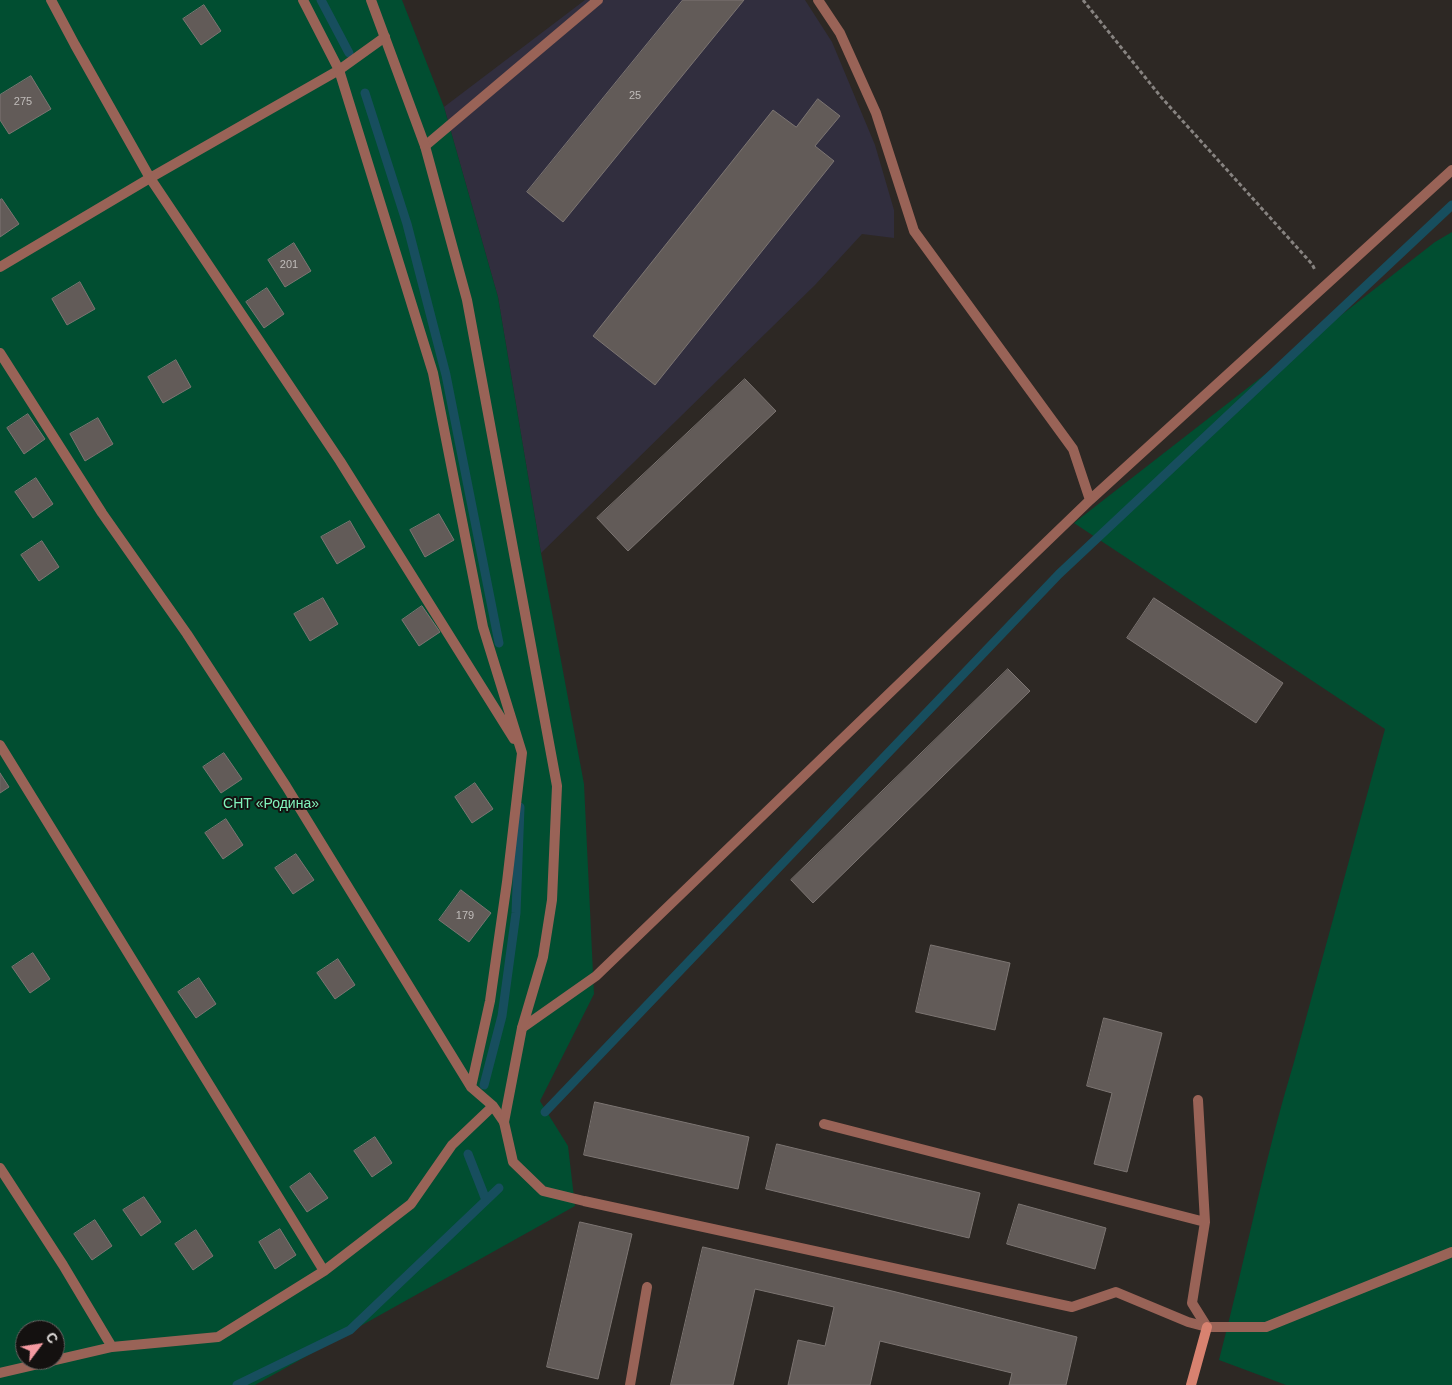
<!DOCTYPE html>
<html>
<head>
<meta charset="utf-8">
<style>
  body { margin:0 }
  #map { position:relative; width:1452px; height:1385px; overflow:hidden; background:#2d2824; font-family:Helvetica,sans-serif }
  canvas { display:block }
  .north { position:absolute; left:15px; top:1320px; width:50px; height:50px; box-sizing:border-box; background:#141110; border:1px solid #666261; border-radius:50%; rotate:59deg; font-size:14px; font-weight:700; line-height:20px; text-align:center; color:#e0dcda }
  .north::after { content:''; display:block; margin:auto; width:18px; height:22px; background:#f49aa1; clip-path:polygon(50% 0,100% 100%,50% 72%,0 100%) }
</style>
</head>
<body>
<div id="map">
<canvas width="1452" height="1385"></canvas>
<div class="north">С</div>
</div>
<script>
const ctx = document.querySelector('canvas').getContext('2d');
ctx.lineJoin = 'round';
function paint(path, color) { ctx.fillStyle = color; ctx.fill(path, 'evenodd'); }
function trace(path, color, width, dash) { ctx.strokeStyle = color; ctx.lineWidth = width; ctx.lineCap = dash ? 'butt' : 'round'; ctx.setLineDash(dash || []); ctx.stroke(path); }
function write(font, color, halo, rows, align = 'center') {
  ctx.font = font + ' Helvetica,sans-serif'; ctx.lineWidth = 4; ctx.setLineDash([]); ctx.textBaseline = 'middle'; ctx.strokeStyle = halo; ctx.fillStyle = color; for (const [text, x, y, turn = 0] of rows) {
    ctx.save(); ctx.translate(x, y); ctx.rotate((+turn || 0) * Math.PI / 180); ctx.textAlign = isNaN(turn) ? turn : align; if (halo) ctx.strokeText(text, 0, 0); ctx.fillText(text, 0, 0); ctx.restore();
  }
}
paint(new Path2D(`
  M585,0H805L832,42L875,145L894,210V238L862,234L815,285L541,553L498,297L444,107Z`), '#312e3e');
paint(new Path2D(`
  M0,0H402L444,107L498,297L541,553L584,784L594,994L540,1101L568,1146L575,1206L255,1385H0ZM25,1330H55V1360H25Z
  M1452,232V1385H1286L1219,1360C1245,1261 1264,1160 1294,1062L1385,729L1074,523L1435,242Z`), '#014e31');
trace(new Path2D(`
  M321,0L349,53
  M365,93L407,224L446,375L499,643
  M484,1085L502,1016L516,913L520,807
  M545,1112L1059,574L1452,205
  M468,1154L486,1200
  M237,1385L350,1330L499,1188`), '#174e5e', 9);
const building = new Path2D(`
  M683,0H744L563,222L527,192Z
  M204,5L221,31L201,45L183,19Z
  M31,76L51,109L9,134L0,120V95Z
  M818,99L840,116L815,146L834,161L655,385L593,336L773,110L796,127Z
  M2,199L19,224L0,237V200Z
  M294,243L311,271L285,287L268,260Z
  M80,282L95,309L67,325L52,299Z
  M267,288L284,314L264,328L246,302Z
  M176,360L191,387L163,403L148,377Z
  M745,379L776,411L628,551L597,518Z
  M28,414L45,439L24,454L7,428Z
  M98,418L113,444L85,461L70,434Z
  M36,478L53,504L33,518L15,492Z
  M439,514L454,540L425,557L410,530Z
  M350,521L365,547L337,564L321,537Z
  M42,541L59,567L39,581L21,555Z
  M323,598L338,624L310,641L294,614Z
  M1154,598L1283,683L1256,723L1127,638Z
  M422,606L440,632L419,646L402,620Z
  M1008,669L1030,691L813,903L791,880Z
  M224,753L242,779L221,793L203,767Z
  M0,773L9,787L0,793Z
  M475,783L493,809L472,823L455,797Z
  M226,819L243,845L223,859L205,833Z
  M296,854L314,880L293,894L275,868Z
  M461,890L491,913L469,942L439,920Z
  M931,945L1010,963L995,1030L916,1012Z
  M33,953L50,979L30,993L12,967Z
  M338,959L355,985L335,999L317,973Z
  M199,978L216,1004L196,1018L178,992Z
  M1104,1018L1162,1033L1127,1172L1094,1164L1112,1093L1087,1086Z
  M595,1102L749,1137L738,1189L584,1155Z
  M375,1137L392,1163L372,1177L354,1151Z
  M777,1144L980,1193L969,1238L766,1189Z
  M310,1173L328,1198L307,1212L290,1187Z
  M144,1197L161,1222L141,1236L123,1210Z
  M1019,1204L1106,1228L1095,1269L1007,1244Z
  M95,1220L112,1246L92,1260L74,1234Z
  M580,1222L632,1234L598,1379L547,1367Z
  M280,1229L296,1255L275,1269L259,1242Z
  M196,1230L213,1256L193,1270L175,1244Z
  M703,1247L892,1291L1077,1337L1066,1385H1009L1012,1373L880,1341L870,1385H788L798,1340L825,1346L834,1307L755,1289L733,1385H671Z`);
paint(building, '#625b58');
trace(building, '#7c7572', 1);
trace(new Path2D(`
  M1083,0L1161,97L1312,264L1315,270`), '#878380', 3, [4, 2.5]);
trace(new Path2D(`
  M51,0L75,45L150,178L340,461L514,739
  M303,0L339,70L433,373L483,627L522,753L507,882L490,1001L471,1087
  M818,0L840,33L876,113L914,231L1073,449L1090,500
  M425,146L598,0
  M0,267L150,178L339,70L385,37
  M0,353L102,513L187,634L286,786L471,1087L493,1106
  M0,745L324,1271
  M522,1028L596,976L1090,500L1452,170
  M1198,1100L1205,1222L1192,1303L1207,1327H1266L1452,1252
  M824,1124L1205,1222
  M0,1168L63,1265L112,1347
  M0,1373L112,1347L218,1337L324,1271L411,1204L452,1145L493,1106L504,1122
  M630,1385L647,1287`), '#996357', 10);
trace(new Path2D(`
  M371,0L425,146L467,300L557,786L552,900L543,957L522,1028L504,1122L513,1162L543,1191L584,1201L1072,1307L1116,1292L1188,1322L1207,1327`), '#996357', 10);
trace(new Path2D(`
  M1191,1385L1207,1327`), '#d88270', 10);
write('11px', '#c0bcba', null, [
  ["25",635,96],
  ["275",23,102],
  ["201",289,265],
  ["179",465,916]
]);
write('14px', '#81f3bb', '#141110', [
  ["СНТ «Родина»",271,804]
]);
</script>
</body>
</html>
